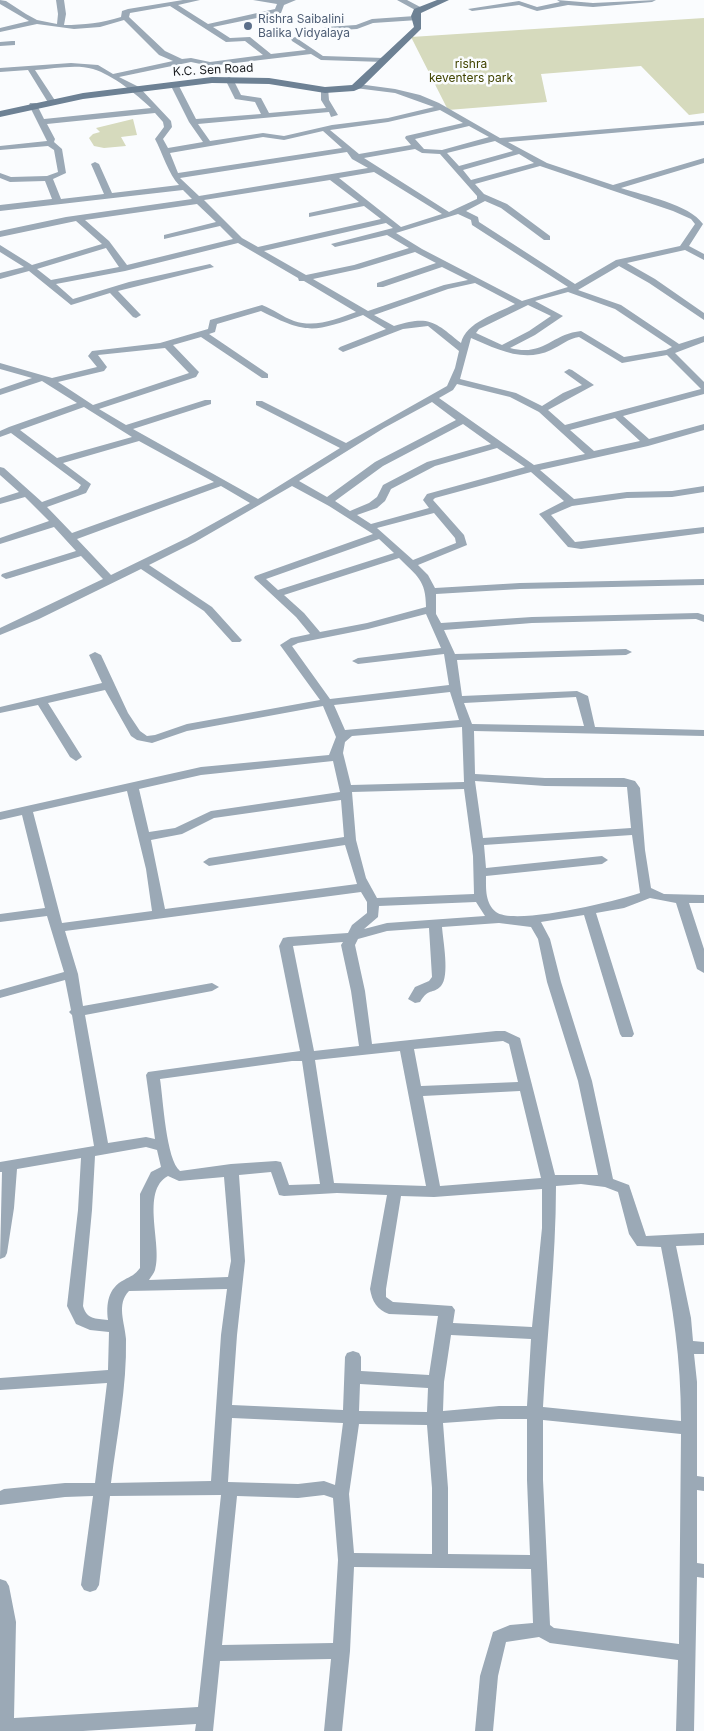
<!DOCTYPE html>
<html>
<head>
<meta charset="utf-8">
<style>
  body { margin:0 }
  canvas { display:block; background:#fafcfe }
</style>
</head>
<body>
<canvas width="704" height="1731"></canvas>
<script>
const ctx = document.querySelector('canvas').getContext('2d');
ctx.lineJoin = 'round';
function paint(path, color) { ctx.fillStyle = color; ctx.fill(path, 'evenodd'); }
function trace(path, color, width, dash) { ctx.strokeStyle = color; ctx.lineWidth = width; ctx.lineCap = dash ? 'butt' : 'round'; ctx.setLineDash(dash || []); ctx.stroke(path); }
function write(font, color, halo, rows, align = 'center') {
  ctx.font = font + ' Inter,sans-serif'; ctx.lineWidth = 5; ctx.setLineDash([]); ctx.textBaseline = 'middle'; ctx.strokeStyle = halo; ctx.fillStyle = color; for (const [text, x, y, turn = 0] of rows) {
    ctx.save(); ctx.translate(x, y); ctx.rotate((+turn || 0) * Math.PI / 180); ctx.textAlign = isNaN(turn) ? turn : align; if (halo) ctx.strokeText(text, 0, 0); ctx.fillText(text, 0, 0); ctx.restore();
  }
}
paint(new Path2D(`
  M704,18V113L689,115L641,66L541,74L547,102L448,110L411,37Z
  M133,119L137,135L121,137L126,146L104,148L94,146L89,138L93,134L100,132L96,128Z`), '#d6dabd');
paint(new Path2D(`
  M0,0L6,1L26,14L37,20L57,24L58,14L56,0H64L66,14L64,25C84,25 102,23 121,17L122,11L128,9L183,0H200L178,5L208,24L275,9L277,4L253,0H296L284,5L281,13L213,27L230,38L250,37L271,54L306,50L292,41L291,39L295,37L323,56L384,58L388,60L384,62L321,60L311,54L210,66L191,62L119,77L139,87L171,121L172,127L163,139L168,148L203,142L189,122L170,84L171,82L178,84L196,119L261,114L255,102L235,99L225,79L229,77L233,79L241,95L261,98L269,113L326,108L321,100V90L328,88L329,100L338,115L331,117L329,112L198,124L210,141L263,133L284,136L332,125L388,118L434,107L395,93L355,88V84H358L395,89L420,95L439,103L500,138L704,121V125L508,142L547,163L613,185L704,158V163L621,188C645,196 689,204 703,224L689,246L704,254V260L685,250L627,263L655,279L704,313V320L649,283L619,266L578,290L621,305L679,344L704,336V342L675,353L704,382V394L623,416L649,439L704,424V430L648,446L540,470L574,499L627,492L672,491L704,486V492L672,497L627,498L572,506L551,515L575,542L704,527V533L581,549L568,547L539,514L564,501L531,472L435,498L433,500L464,535L467,545L418,565L428,575L435,588L520,583L704,579V585L520,589L436,594V614L441,623L532,617L698,613L704,615V622L696,619L532,623L444,630L455,654L626,649L632,652L626,655L457,660L462,696L577,691L588,696L595,727L704,730V736L474,731L475,774L545,778H624L635,781L640,788L645,850L651,888L664,894L704,895V903H689L704,949V973L697,969L676,903L650,898L624,908L596,913L634,1034L632,1037H622L620,1034L584,915L541,922L550,939L561,982L592,1081L613,1179L629,1185L646,1236L704,1233V1245L676,1246L691,1318L693,1341L704,1342V1354H694L697,1382V1476L704,1477V1491L697,1490V1563L704,1564V1578L697,1577L694,1731H676L678,1660L550,1643L539,1637L506,1642L498,1676L493,1731H475L480,1676L493,1632L510,1625L533,1623L531,1569L354,1567L350,1651L342,1731H324L331,1659L220,1661L213,1731H195L196,1724L83,1731H0V1579L6,1581L9,1586L16,1622L14,1718L198,1707L221,1495L110,1496L99,1585L96,1590L90,1592L84,1590L81,1585L93,1496L65,1497L0,1505V1491L4,1489L65,1483H95L107,1383L0,1390V1378L108,1370L109,1332L90,1330L76,1324L67,1306L78,1210L81,1158L17,1169L14,1208L7,1253L5,1257L0,1259L2,1172H0V1162L94,1146L72,1015L69,1012L71,1010L65,980L0,998V990L64,972L47,916L0,922V914L45,908L22,815L0,820V812L201,767L329,755L336,737L323,706L187,731L152,743L137,740L131,736L105,690L48,703L82,757L76,761L70,757L38,705L0,713V707L102,683L89,655L95,652L101,655L128,713L140,731L147,736L155,735L187,724L320,700L280,645L291,638L310,634L296,617L254,578L255,576L373,534L329,506L292,486L195,542L149,565L212,607L240,638L242,640L240,642H232L204,611L141,569L39,619L0,635V628L103,579L81,556L10,578L6,579L1,576L2,574L76,551L54,527L0,544V538L49,521L25,497L0,504V498L19,492L0,475V467L4,468L42,502L78,489L81,485L11,433L0,437V431L9,427L77,403L42,381L0,395V389L32,378L0,369V363L52,378L97,367L88,356L92,351L160,343L208,329L210,320L262,305C273,309 283,317 294,321C316,328 336,319 356,312L304,281H299L298,278L238,243L125,271L56,284L73,299L129,282L210,264L214,267L118,291L141,315L136,318L133,317L110,293L71,305L29,271L0,279V273L24,267L0,252V245L32,265L102,244L76,221L0,237V231L66,217L192,199L183,190L0,211V205L52,199L45,181L10,182L0,178V173L11,177L47,176L58,172L54,150L48,146L0,150V146L47,141L29,105L30,103H36L44,119L151,108C136,94 113,75 93,69C75,64 53,69 35,70L56,102L52,104H49L28,70L0,72V68L71,63L98,65L113,74L173,61L159,55L124,20L100,27L74,29L37,24L0,32V28L29,21L0,4ZM170,6L226,42L245,41L263,55L210,62L191,58L182,59L165,51L129,17L130,13ZM440,110L463,123L406,136L405,138L411,145L359,154L330,130L388,122ZM155,113L163,122L164,127L155,139C162,152 169,175 179,185L112,193L99,164L95,162L91,164L104,194L61,199L53,179L66,173L62,149L54,142L55,139L47,124ZM469,126L489,137L442,150L424,149L415,139ZM323,131L342,148L178,173L170,153L263,137L284,140ZM495,141L513,151L459,166L447,153ZM415,149L422,153L440,154L477,196V199L449,212L364,158ZM347,152L352,159L368,168L199,196L180,178ZM519,154L534,163L471,180L463,170ZM540,166L673,211L691,219L695,224L680,246L616,260L575,284L479,222L478,217L466,211L485,201L501,208L544,240H550V236L507,204L484,194L475,184ZM374,172L442,214L401,227L339,178ZM330,180L359,202L309,213V217L364,206L381,219L258,247L242,238L204,200ZM197,204L216,222L164,235V239L220,226L233,239L127,265L109,241L85,220ZM458,214L471,220L472,225L568,287L522,301L422,249L396,233ZM386,223L393,228L331,244L335,247L387,235L409,248L354,265L306,275L264,251ZM106,248L119,267L51,280L37,269ZM415,252L436,263L377,283V287H383L442,267L468,280L444,285L368,311L313,279L359,269ZM475,283L515,304C496,314 466,322 461,343C434,321 429,315 394,326L374,315L448,289ZM568,292L615,309L672,347L666,350L624,357L581,331C551,334 544,357 510,348L535,335L563,316L535,301ZM528,305L551,316L529,331L502,345L476,333L479,329ZM261,311C308,335 314,332 363,315L386,329L340,347L338,349L343,352L403,329L428,326L459,351L455,368L447,386L346,443L262,401H256V405L340,448L258,499L133,429L211,404V400H205L126,425L99,409L196,377L199,372L197,370L173,345L201,337L262,378H268V374L209,334L215,332L217,324ZM579,337L622,363L667,355L701,389L565,425L548,410L594,385L572,370L569,369L564,372L582,385L563,393L542,406L516,393L460,379L471,338C497,349 523,363 551,350C560,346 569,338 579,337ZM165,348L189,373L93,405L58,382L104,371L107,367L98,355ZM457,384L510,397L539,412L585,454L534,465L439,398L453,390ZM432,402L456,420L375,462L327,497L299,481L384,428ZM84,407L132,437L57,458L20,430ZM615,418L640,441L594,451L570,430ZM463,424L491,444L427,462L383,485L377,497L369,503L350,511L335,501L383,466ZM139,441L214,482L72,533L47,507L86,493L91,484L63,463ZM497,448L525,467L427,494L423,500L429,508L371,524L357,515L377,508L385,501L391,489L435,466ZM221,486L250,503L187,538L111,575L77,539ZM434,513L455,538L456,543L413,560L377,528ZM379,539L394,553L278,590L266,579ZM399,558C417,576 426,580 426,607L367,623L320,632L304,613L284,595ZM426,614L441,648L358,658L352,661L358,664L444,654L449,685L330,699L292,646L298,643L368,629ZM450,692L459,720L345,730L334,705ZM576,697L584,726L472,724L464,703ZM462,727L464,782L351,785L343,753L345,742L352,736ZM333,761L340,792L211,811L175,828L149,832L139,789L201,775ZM475,781L545,786L627,787L631,828L483,838ZM464,789L473,856L474,894L377,898L366,878L356,840L352,792ZM127,791L146,869L152,911L62,923L33,812ZM341,800L344,837L209,858L203,862L209,866L345,845L357,884L165,909L151,840L182,834L214,818ZM632,835L640,893C617,901 514,926 496,912C485,903 486,889 486,876L602,864L608,860L602,856L486,868L484,845ZM361,892L367,902V913L352,925L348,933L288,937L283,938L279,946L300,1051L148,1072L146,1075L155,1139L146,1137L108,1143L85,1015L212,991L219,987L212,983L83,1006L78,974L65,931ZM476,902L485,916L387,923L364,929L378,917L379,906ZM499,923L531,927L538,939L547,982L578,1081L598,1175H555L520,1038L505,1031H496L372,1044L365,991L355,945L358,939L387,931L429,928L432,977L429,981L415,987L408,999L415,1003L420,1002C429,987 432,995 441,986C450,976 443,941 442,927ZM343,942L341,945L351,991L359,1046L314,1051L293,946ZM503,1041L509,1044L518,1082L421,1086L414,1049ZM400,1051L426,1186L334,1183L315,1060ZM292,1061H302L320,1184L289,1185L281,1162L276,1161L231,1164L180,1171C166,1160 163,1098 160,1079ZM520,1091L541,1178L440,1186L423,1096ZM146,1147L157,1150L161,1167L151,1172L140,1194V1268C135,1275 131,1276 124,1280C108,1288 106,1304 108,1320C95,1318 87,1320 83,1306L92,1210L95,1156ZM271,1172L279,1195L284,1196L337,1193L387,1195L370,1289C372,1301 377,1310 389,1314L438,1316L429,1375L361,1371V1357L359,1353L353,1351L347,1353L345,1357L343,1410L232,1405L237,1335L245,1261L239,1175ZM168,1176L179,1181L224,1177L231,1261L228,1277L149,1280C151,1277 154,1273 155,1270C163,1245 140,1191 168,1176ZM581,1184L605,1187L618,1192L629,1234L637,1246L661,1247C673,1307 681,1359 681,1421L543,1407C547,1333 556,1260 556,1186ZM542,1189V1228L532,1327L453,1323L455,1310L452,1306L393,1302L386,1297V1289L401,1196L434,1197ZM227,1289L221,1335L211,1481L111,1483C117,1435 127,1387 126,1339C125,1323 116,1304 129,1291ZM451,1335L531,1339L527,1406H499L443,1411L444,1382ZM360,1384L428,1388L427,1412L359,1411ZM232,1418L343,1423L335,1485L324,1481L298,1484L228,1482ZM499,1419H527V1480L530,1555L448,1554V1488L443,1423ZM543,1420L681,1434L679,1644L554,1628L550,1625L543,1480ZM359,1424L427,1425L432,1488V1554L354,1553L349,1494ZM324,1495L333,1498L338,1560L333,1643L222,1645L237,1496L298,1498Z
  M397,0H407L424,9L417,11Z
  M557,0L593,3L656,0L652,2L593,7L568,5L537,11L519,5L472,11L468,9L519,1L537,7L560,2Z
  M415,16H418V20L373,23L357,29L326,31L322,29L326,27L356,25L372,19Z
  M12,41H15V45L0,46V42Z`), '#9ba9b6');
paint(new Path2D(`
  M437,0H449L421,13V29L361,88L354,91L325,93L269,84L212,83L83,99L0,117V111L83,93L212,77L269,78L325,87L352,85L414,27L411,16L414,9Z`), '#6d8194');
for (const [x, y, r, color] of [
  [248,26,5,"#5c6f8a"]
]) { const dot = new Path2D(); dot.arc(x, y, r, 0, 2 * Math.PI); ctx.fillStyle = color; ctx.fill(dot); trace(dot, '#fafcfe', 2); }
write('12px', '#4e5e75', '#fafcfe', [
  ["Rishra Saibalini",258,19],
  ["Balika Vidyalaya",258,33]
], 'left');
write('12px', '#414400', '#fafcfe', [
  ["rishra",471,64],
  ["keventers park",471,78]
]);
write('12px', '#16191c', '#fafcfe', [
  ["K.C. Sen Road",213,70,-3]
]);
</script>
</body>
</html>
